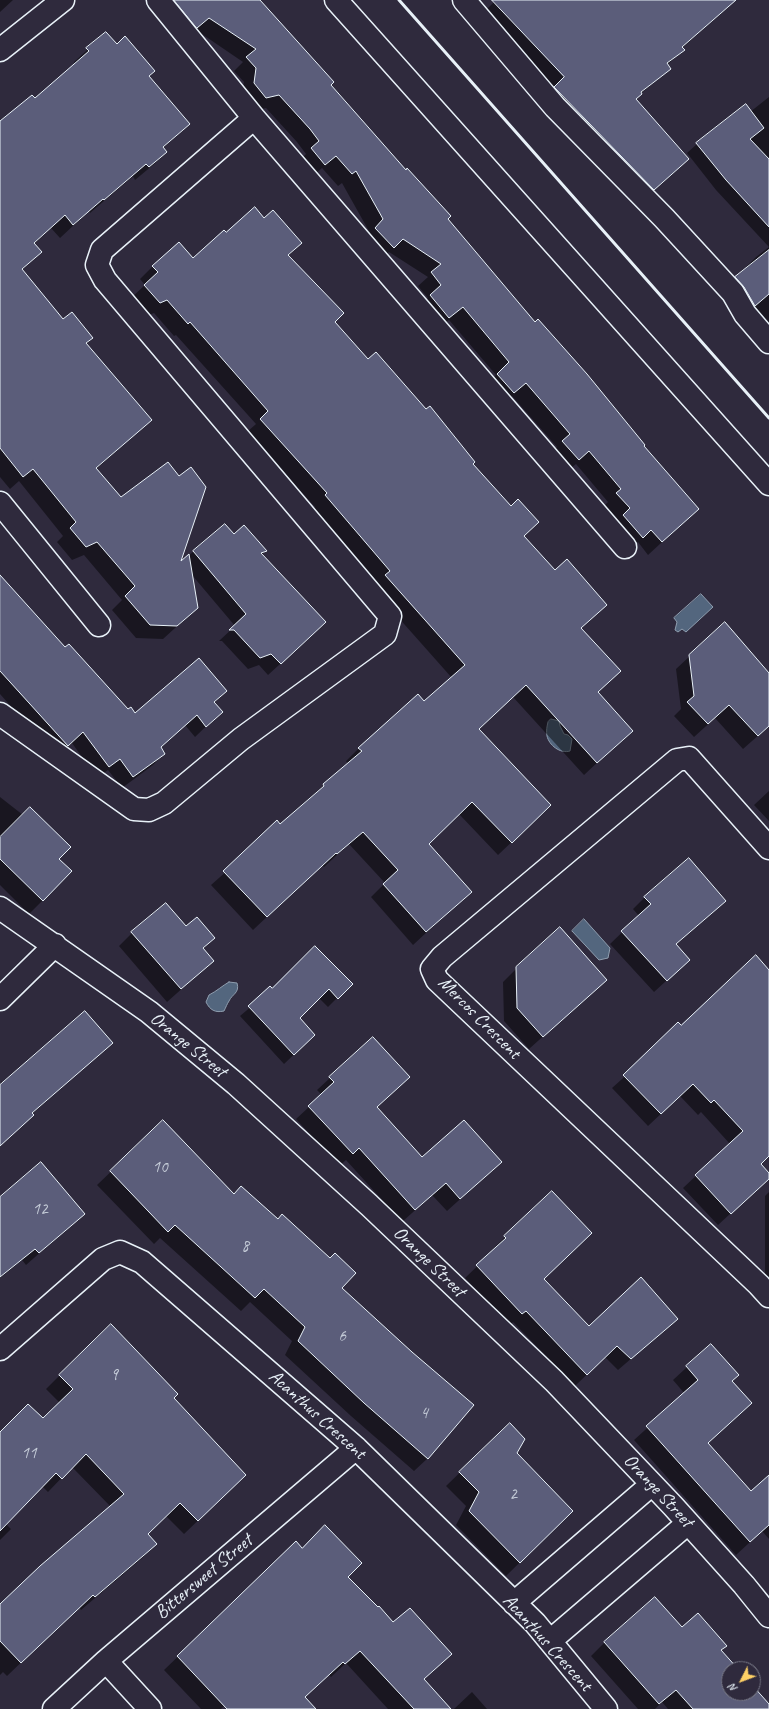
<!DOCTYPE html>
<html>
<head>
<meta charset="utf-8">
<style>
  body { margin:0 }
  #map { position:relative; width:769px; height:1709px; overflow:hidden; background:#2f2a3d; font-family:Caveat,sans-serif }
  canvas { display:block }
  .north { position:absolute; left:721px; top:1661px; width:40px; height:40px; box-sizing:border-box; background:#2f2a3d; border:1px solid #797a88; border-radius:50%; rotate:228deg; font-size:11px; font-weight:700; line-height:16px; text-align:center; color:#e8f1f8 }
  .north::after { content:''; display:block; margin:auto; width:14px; height:18px; background:#ffd166; clip-path:polygon(50% 0,100% 100%,50% 72%,0 100%) }
</style>
</head>
<body>
<div id="map">
<canvas width="769" height="1709"></canvas>
<div class="north">N</div>
</div>
<script>
const ctx = document.querySelector('canvas').getContext('2d');
ctx.lineJoin = 'round';
function paint(path, color) { ctx.fillStyle = color; ctx.fill(path, 'evenodd'); }
function trace(path, color, width, dash) { ctx.strokeStyle = color; ctx.lineWidth = width; ctx.lineCap = dash ? 'butt' : 'round'; ctx.setLineDash(dash || []); ctx.stroke(path); }
function write(font, color, halo, rows, align = 'center') {
  ctx.font = font + ' Caveat,sans-serif'; ctx.lineWidth = 3; ctx.setLineDash([]); ctx.textBaseline = 'middle'; ctx.strokeStyle = halo; ctx.fillStyle = color; for (const [text, x, y, turn = 0] of rows) {
    ctx.save(); ctx.translate(x, y); ctx.rotate((+turn || 0) * Math.PI / 180); ctx.textAlign = isNaN(turn) ? turn : align; if (halo) ctx.strokeText(text, 0, 0); ctx.fillText(text, 0, 0); ctx.restore();
  }
}
const water = new Path2D(`
  M701,594L713,607L686,632L682,629L678,632L675,630L677,622L674,618Z
  M551,719L559,721L560,726L564,734L568,735L572,739L570,751C560,754 549,745 547,736C546,731 547,726 548,722Z
  M584,919L610,948L608,958L599,960L572,931Z
  M229,982L237,983C240,993 232,994 229,1001C227,1004 226,1007 224,1011C215,1013 210,1010 206,1002L209,995C217,991 222,986 229,982Z`);
paint(water, '#53667e');
trace(water, '#8f9eaf', 1);
paint(new Path2D(`
  M0,0H13L0,12Z
  M168,0H259L535,323L698,509L648,555L638,542L629,550L604,506L608,502L576,464L565,473L550,454L557,447L512,396L500,406L484,387L496,375L449,320L436,330L418,309L428,298L418,286L428,277L389,252L380,260L362,241L370,233L342,183L338,186L322,168L312,177L298,162L306,154L297,142L266,108L253,111L241,96L244,82L234,71L243,62L196,30Z
  M496,0H733L721,13L682,48L683,50L667,65L669,68L635,99L676,171L641,201L482,14Z
  M106,33L148,76L189,124L163,148L166,152L153,165L135,180L133,176L90,213L89,211L60,238L51,228L34,244L41,252L22,270L63,320L92,338L86,344L151,420L96,469L179,564L224,525L234,536L265,551L262,555L313,634L268,675L259,665L248,669L222,641H219L235,626L192,575L197,608L163,639L136,638L112,610L122,600L84,555L72,560L57,542L63,536L19,481L10,489L0,477V122L35,99L75,64L74,62Z
  M769,97V157L767,159L769,161V344L726,287L747,269L746,267L756,257L769,247L716,190L687,153L697,144L750,112Z
  M264,219L301,243L288,256L334,322L368,360L471,464L523,537L555,571L606,605L580,629L597,693L631,731L584,775L513,697L478,729L537,818L498,855L459,814L428,844L470,892L413,945L371,897L385,883L349,844L324,867L322,865L253,930L211,885L348,764L346,761L359,748L424,702L452,678L373,589L378,584L313,509L315,507L247,432L256,424L176,335L174,336L154,313L146,316L131,298L145,285L140,279L153,266L193,259L226,233Z
  M0,577L65,649L128,711L135,715L226,691L214,703L221,712L195,737L185,725L160,748L164,753L153,765L122,788L108,770L97,778L72,743L56,757L0,694Z
  M690,656L769,674V726L743,749L715,718L694,737L674,716L681,709L676,669Z
  M769,791V821L754,805Z
  M0,797L23,815L58,859L43,900L29,914L0,885Z
  M645,897L725,901L675,945L677,971L654,992L610,944L639,916L633,909Z
  M186,927L214,938L203,949L213,961L167,1002L119,946L132,933Z
  M517,968L606,980L529,1049L504,1021L503,982Z
  M769,971V1156L760,1165L769,1175V1178L718,1225L683,1188L730,1144L701,1112L698,1115L680,1096L648,1126L612,1088L681,1026Z
  M351,984L328,1007L319,998L298,1018L305,1044L284,1064L240,1016L272,989Z
  M111,1043L32,1114L0,1146L1,1081L3,1083Z
  M330,1078L376,1107L422,1159L488,1174L447,1211L432,1195L402,1222L346,1160L339,1166L296,1119L322,1095L317,1090Z
  M163,1122L233,1195L341,1288L428,1458L414,1471L351,1416L285,1355L292,1341L250,1302L241,1311L160,1238L154,1244L97,1185Z
  M552,1192L542,1279L589,1327L677,1319L618,1370L605,1357L575,1386L513,1322L510,1325L465,1278L494,1250L493,1249L505,1237Z
  M769,1192V1281L765,1277V1196Z
  M0,1199L84,1214L26,1265L22,1260L0,1278Z
  M711,1345L732,1381L751,1403L707,1443L751,1493L769,1477V1539L762,1531L736,1555L634,1440L685,1394L673,1380Z
  M60,1375L172,1398L231,1489L184,1534L166,1516L147,1534L155,1544L142,1558L81,1610L79,1607L7,1676L3,1672L0,1675V1606L111,1507L72,1467L48,1492L42,1486L6,1524L11,1529L0,1540V1433L43,1420L60,1403L46,1389Z
  M510,1424L516,1453L572,1511L506,1576L456,1525L466,1506L446,1486Z
  M296,1543L302,1549L346,1577L423,1679L450,1709H388L346,1663L331,1677L329,1675L304,1698L314,1709H229L225,1705L221,1709H201L164,1670Z
  M605,1642L720,1651L736,1669H729V1693H753V1687L767,1703L769,1702V1709H668L662,1702L655,1709H638L591,1656Z
  M472,1692L487,1709H454Z`), '#0007');
const building = new Path2D(`
  M174,0H260L334,82L331,85L406,170L407,168L451,216L448,219L535,322L538,319L587,374L645,445L644,446L699,509L662,542L651,530L643,538L623,515L630,508L616,493L621,489L589,451L579,460L562,441L570,434L526,383L514,393L497,374L509,362L463,307L449,318L430,295L441,285L431,272L441,264L403,239L394,248L375,228L383,219L356,171L352,174L336,156L325,165L311,148L319,141L310,129L279,95L266,98L254,83L256,68L246,57L256,49L209,18L197,28Z
  M492,0H736L682,47L685,50L667,63L671,69L641,92L642,94L636,99L689,159L654,190L554,87L564,77Z
  M106,32L117,44L125,36L155,71L149,76L190,124L163,147L167,152L149,167L146,164L104,200L103,199L73,225L65,215L34,243L42,252L22,269L63,319L72,312L93,338L86,343L152,420L96,468L121,497L168,462L179,476L191,467L206,487L181,561L189,554L198,608L177,626L150,625L125,596L135,586L97,542L86,547L70,528L76,522L33,469L23,477L0,448V121L32,95L35,98L89,51L86,48Z
  M746,104L764,128L750,139L769,159V227L726,180L696,143Z
  M255,207L264,218L273,210L302,243L288,255L344,313L335,322L368,359L376,352L426,409L430,406L475,462L473,464L511,506L518,499L539,522L524,536L555,570L567,559L607,605L581,628L621,671L598,692L633,731L597,763L526,685L479,729L551,805L512,843L472,802L429,844L472,892L426,932L383,884L398,870L363,832L337,854L336,853L267,917L223,871L277,820L280,824L324,786L323,784L362,751L358,748L418,694L424,701L465,665L385,575L390,571L325,495L327,493L260,419L268,411L190,322L188,324L167,300L160,303L144,285L158,272L152,266L179,242L193,258L224,230L226,232Z
  M769,250V294L755,306L744,287L735,277Z
  M225,524L234,534L244,525L267,551L261,553L326,622L281,664L271,654L260,658L234,630H229L246,614L193,551Z
  M0,575L65,647L69,644L128,709L131,707L135,713L199,658L227,691L214,702L223,712L206,727L197,715L161,747L165,754L133,777L120,759L109,767L83,732L68,746L0,671Z
  M725,622L769,673V726L758,736L729,705L708,724L687,702L694,696L689,655Z
  M30,807L71,847L59,859L72,871L43,901L0,859V837Z
  M689,858L726,901L676,944L690,960L667,981L621,931L651,904L644,897Z
  M166,903L186,926L197,917L215,938L203,948L214,961L181,989L131,932Z
  M560,927L607,980L543,1037L517,1008L516,967Z
  M315,946L353,984L338,999L329,989L300,1018L315,1035L294,1055L248,1006L270,986L272,988Z
  M756,955L769,970V1156L761,1164L769,1173V1179L731,1214L695,1175L743,1131L714,1100L711,1103L693,1084L661,1114L623,1075L678,1022L681,1025Z
  M85,1011L113,1043L32,1113L34,1115L0,1146V1085Z
  M373,1037L410,1077L377,1107L422,1157L464,1120L502,1162L460,1199L446,1183L415,1210L359,1148L353,1154L308,1106L334,1082L329,1077Z
  M163,1120L234,1194L241,1186L278,1219L282,1214L330,1258L335,1253L356,1273L342,1288L412,1352L474,1405L428,1459L364,1403L298,1341L305,1327L264,1289L255,1298L175,1225L168,1232L110,1171Z
  M41,1162L85,1214L39,1253L35,1249L0,1277V1197Z
  M552,1191L592,1233L544,1279L589,1326L641,1277L678,1319L631,1359L617,1346L587,1375L526,1311L522,1314L476,1265L506,1238L504,1236Z
  M111,1324L178,1394L174,1398L246,1475L198,1521L180,1503L148,1534L157,1544L95,1597L93,1595L21,1663L0,1641V1604L40,1566L124,1494L86,1454L62,1479L56,1473L0,1531V1432L28,1404L43,1418L73,1389L59,1375Z
  M711,1344L739,1375L732,1381L752,1403L708,1443L751,1491L769,1475V1525L750,1542L646,1426L698,1380L686,1366Z
  M510,1423L525,1439L517,1453L573,1511L520,1563L469,1511L479,1492L459,1472Z
  M325,1525L362,1563L348,1577L378,1607L379,1606L393,1622L410,1608L452,1654L424,1679L451,1709H414L360,1651L345,1664L343,1662L305,1697L316,1709H227L177,1656L296,1541L302,1548Z
  M655,1597L682,1627L698,1613L727,1646L721,1650L738,1669H729V1693H753V1686L769,1704V1709H693L676,1690L659,1704L604,1642Z`);
paint(building, '#5b5d7a');
trace(building, '#e8f1f8', 1);
const minor = new Path2D(`
  M158,0L254,118L625,547
  M336,0L769,484
  M464,0L555,107L664,218L733,293L745,314L769,342
  M0,50L63,0
  M0,503L99,625
  M0,714L134,809L149,810L164,803L241,739L385,634L390,616L105,280L97,265L102,250L254,118
  M769,848L689,758L677,760L442,957L432,969L437,980L759,1285L769,1296
  M0,908L149,1012L236,1084L369,1205L554,1381L673,1506L744,1585L769,1616
  M0,999L55,945
  M0,1349L103,1259L120,1252L142,1262L356,1448L535,1623L606,1709
  M514,1603L651,1485
  M550,1641L688,1523
  M106,1661L150,1709
  M54,1709L106,1661L356,1448`);
trace(minor, '#e8f1f8', 25);
trace(minor, '#2f2a3d', 22);
trace(new Path2D(`
  M399,0L769,418`), '#e8f1f8', 3);
write('17px', '#c5ccd8', null, [
  ["10",160,1168],
  ["12",40,1210],
  ["8",245,1247],
  ["6",342,1337],
  ["9",114,1376],
  ["4",424,1414],
  ["11",29,1454],
  ["2",513,1495]
]);
write('19px', '#e8f1f8', '#2f2a3d', [
  ["Mercos Crescent",479,1018,45],
  ["Orange Street",188,1045,39],
  ["Orange Street",429,1262,44],
  ["Acanthus Crescent",317,1415,42],
  ["Orange Street",658,1491,47],
  ["Bittersweet Street",204,1577,-40],
  ["Acanthus Crescent",547,1643,48]
]);
</script>
</body>
</html>
